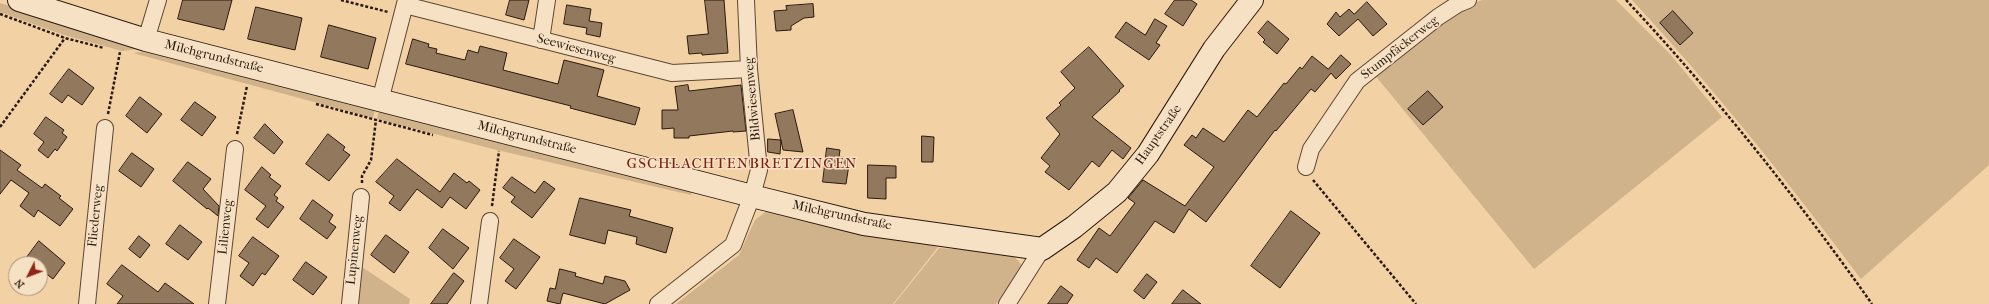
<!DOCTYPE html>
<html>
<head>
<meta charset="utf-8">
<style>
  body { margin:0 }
  #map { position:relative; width:1989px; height:304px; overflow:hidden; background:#f2d1a5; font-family:"IM FELL French Canon",serif }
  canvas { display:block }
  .north { position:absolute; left:8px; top:256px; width:40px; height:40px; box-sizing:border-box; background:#f7e1c4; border:1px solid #a5917b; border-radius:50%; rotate:228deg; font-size:11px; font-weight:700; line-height:16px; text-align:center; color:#2a190e }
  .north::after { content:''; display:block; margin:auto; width:14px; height:18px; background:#8f2418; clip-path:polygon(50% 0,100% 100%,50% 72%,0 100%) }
</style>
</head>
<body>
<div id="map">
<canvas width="1989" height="304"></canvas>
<div class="north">N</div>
</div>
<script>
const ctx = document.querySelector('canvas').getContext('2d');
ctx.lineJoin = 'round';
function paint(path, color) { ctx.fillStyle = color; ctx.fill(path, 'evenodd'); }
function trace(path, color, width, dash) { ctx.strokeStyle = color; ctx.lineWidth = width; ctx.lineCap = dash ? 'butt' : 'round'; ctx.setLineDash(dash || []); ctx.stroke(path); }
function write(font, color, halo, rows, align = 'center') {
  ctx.font = font + ' "IM FELL French Canon",serif'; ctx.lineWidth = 3; ctx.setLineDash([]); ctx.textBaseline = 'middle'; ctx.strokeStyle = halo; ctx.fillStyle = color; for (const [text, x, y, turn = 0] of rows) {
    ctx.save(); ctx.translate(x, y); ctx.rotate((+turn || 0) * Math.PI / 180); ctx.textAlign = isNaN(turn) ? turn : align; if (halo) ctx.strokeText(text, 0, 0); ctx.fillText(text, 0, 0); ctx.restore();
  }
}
paint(new Path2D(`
  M1482,0H1616L1670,54L1722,117L1534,269L1374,74L1462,7Z
  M1632,0H1989V165L1861,279C1789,183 1714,88 1632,0Z
  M0,3L144,48L122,51L64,35L0,12Z
  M153,50L375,110L373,118L133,53Z
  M379,110L692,190L691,195L497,150L377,119Z
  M768,210L938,247L893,304H676L739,255L755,220Z
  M939,248L1011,253L1021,264V273L996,304H894Z
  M359,265L410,299L409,304H354Z`), '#d0b28b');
const building = new Path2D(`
  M183,0H232L224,30L178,19Z
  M510,0H529L524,20L506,15Z
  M705,0H724L728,53L702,55V53L689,54L687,36L708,34Z
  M1175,0H1191L1197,4L1183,26L1165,14Z
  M1367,2L1387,24L1373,36L1358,19L1339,36L1327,24L1336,12L1340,17L1349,9L1354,14Z
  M813,4L814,17L804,18L791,26V30L776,31L774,11L787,10L786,6Z
  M567,5L591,9L589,21L602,23L600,37L586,34L587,28L564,24Z
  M256,7L302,18L295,50L248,39Z
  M1673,11L1693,33L1680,45L1660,23Z
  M1155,19L1167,26L1156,43L1160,45L1149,60L1115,37L1126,22L1145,35Z
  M1268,21L1289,39L1277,54L1263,42L1265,40L1258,33Z
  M329,25L376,38L368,69L321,57Z
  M413,39L429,44L428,47L437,49L436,53L465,60L468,50L478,53L480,46L507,53L503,70L558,84L564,60L604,70L597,96L640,108L635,125L570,108L571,106L406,64Z
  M1089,47L1124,86L1119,90L1120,91L1092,117L1131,148L1123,159L1112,150L1099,167L1092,161L1069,190L1045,172L1050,166L1041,158L1060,134L1046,118L1061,105L1059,103L1075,88L1061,72Z
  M1341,55L1351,64L1336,79L1331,73L1315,92L1311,89L1276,131L1275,130L1206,222L1189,209L1174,233L1155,221L1117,273L1096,258L1089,268L1077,260L1099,228L1110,236L1135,203L1128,198L1143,180L1185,206L1214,167L1184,145L1192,135L1196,138L1203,128L1224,142L1248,110L1257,117L1284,83L1286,84L1300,67L1302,69L1312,56L1328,69Z
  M69,69L94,88L82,105L68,95L62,103L50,94Z
  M688,85L689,91L741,85L746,131L733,132V131L689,136V138H674V128L662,129V110H678L675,87Z
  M1428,91L1443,107L1423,125L1408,109Z
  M140,97L162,114L147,133L126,116Z
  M195,102L216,117L202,136L181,120Z
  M793,110L803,152L783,150L775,114Z
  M46,117L64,130L62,133L67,137L57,151L55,149L48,158L38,150L44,142L34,134Z
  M265,124L283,142L274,154L254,138Z
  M328,134L345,147L343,150L350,155L329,181L306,164Z
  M922,136L934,137L933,162H922Z
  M768,139L781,140L780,154L768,152Z
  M827,148L840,150L839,157L850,158L846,184L823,182Z
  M0,150L21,165L17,170L42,188L45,184L61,196L59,198L73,209L60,226L38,210L34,217L20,206L29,193L11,180L0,194Z
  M132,153L154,169L141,187L119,171Z
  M397,159L440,192L454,173L467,183L469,181L480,190L466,209L450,197L442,208L417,189L400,211L389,203L394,196L376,182Z
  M188,162L211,179L203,189L219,206L218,216L208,208L207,209L173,181Z
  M868,165L896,166V178H886V199L868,198Z
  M262,167L271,175L269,177L281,186L274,195L278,198L276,201L284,207L268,228L256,219L266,206L245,190Z
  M512,177L535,193L544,181L555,189L532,218L511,202L515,197L503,188Z
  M580,198L631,210L629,216L673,228L666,253L636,244L637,237L608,230L605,244L570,235Z
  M313,200L333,215L329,222L336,227L327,239L300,219Z
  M1291,211L1320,233L1280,288L1251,266Z
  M180,225L202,242L188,260L166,244Z
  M443,229L469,248L453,269L429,248Z
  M386,235L409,252L394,273L371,255Z
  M139,236L150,245L140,258L129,249Z
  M253,237L279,256L265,275L262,273L253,286L240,276L249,263L239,256Z
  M514,239L540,257L516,289L505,281L514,269L500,258Z
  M39,241L65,263L53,279L40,269V264H22Z
  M306,262L327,277L313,295L293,280Z
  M122,265L158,292L165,283L194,304H117L123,296L107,284Z
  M560,269L576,273L575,276L603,284L605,276L625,281L630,290L605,304L563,293L560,304L547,301L550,288L555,289Z
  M454,273L464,281L447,304H431Z
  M1147,274L1157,282L1144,299L1134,291Z
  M1061,286L1073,295L1067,304H1048Z
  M1183,290L1201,304H1172Z`);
paint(building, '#92795d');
trace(building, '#2a190e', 1);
const street = new Path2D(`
  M405,5L672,73L749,69
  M146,40L158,0
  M541,40L547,0
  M380,101L406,0
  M1306,167L1311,149L1357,81L1438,17L1458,4L1468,0
  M87,304L105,128
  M217,304L235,149
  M350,304L361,197
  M479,304L490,221
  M658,304L733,245L752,196L759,170L749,69L746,0
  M1007,304L1042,249`);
const secondary = new Path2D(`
  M19,0L146,40L752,196L864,224L1042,249L1074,227L1117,192L1148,154L1214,49L1252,0`);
trace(street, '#5c4734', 18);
trace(secondary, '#2a190e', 24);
trace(new Path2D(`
  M341,0L388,12
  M1626,0C1715,95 1797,198 1872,304
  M0,14L65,38L104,48
  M316,104L433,135
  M108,114L120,52
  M0,127L65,38
  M237,134L247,86
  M1313,180L1416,304
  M362,183V176L371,160L376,120
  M492,206L499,151`), '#2a190e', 2.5, [3, 2]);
trace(street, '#f7e1c4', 16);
trace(secondary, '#f7e1c4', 22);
write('13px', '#2a190e', '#f7e1c4', [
  ["Stumpfäckerweg",1400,48,-38],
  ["Seewiesenweg",576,49,15],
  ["Milchgrundstraße",214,57,14],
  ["Bildwiesenweg",753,99,-95],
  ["Hauptstraße",1159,135,-55],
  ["Milchgrundstraße",527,138,14],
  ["Fliederweg",96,216,-84],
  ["Milchgrundstraße",842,216,12],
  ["Lilienweg",226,227,-84],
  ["Lupinenweg",355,250,-84]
]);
ctx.letterSpacing = '1px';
write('15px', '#7a1f14', '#f7e1c4', [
  ["GSCHLACHTENBRETZINGEN",742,164]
]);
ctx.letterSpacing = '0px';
</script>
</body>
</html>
